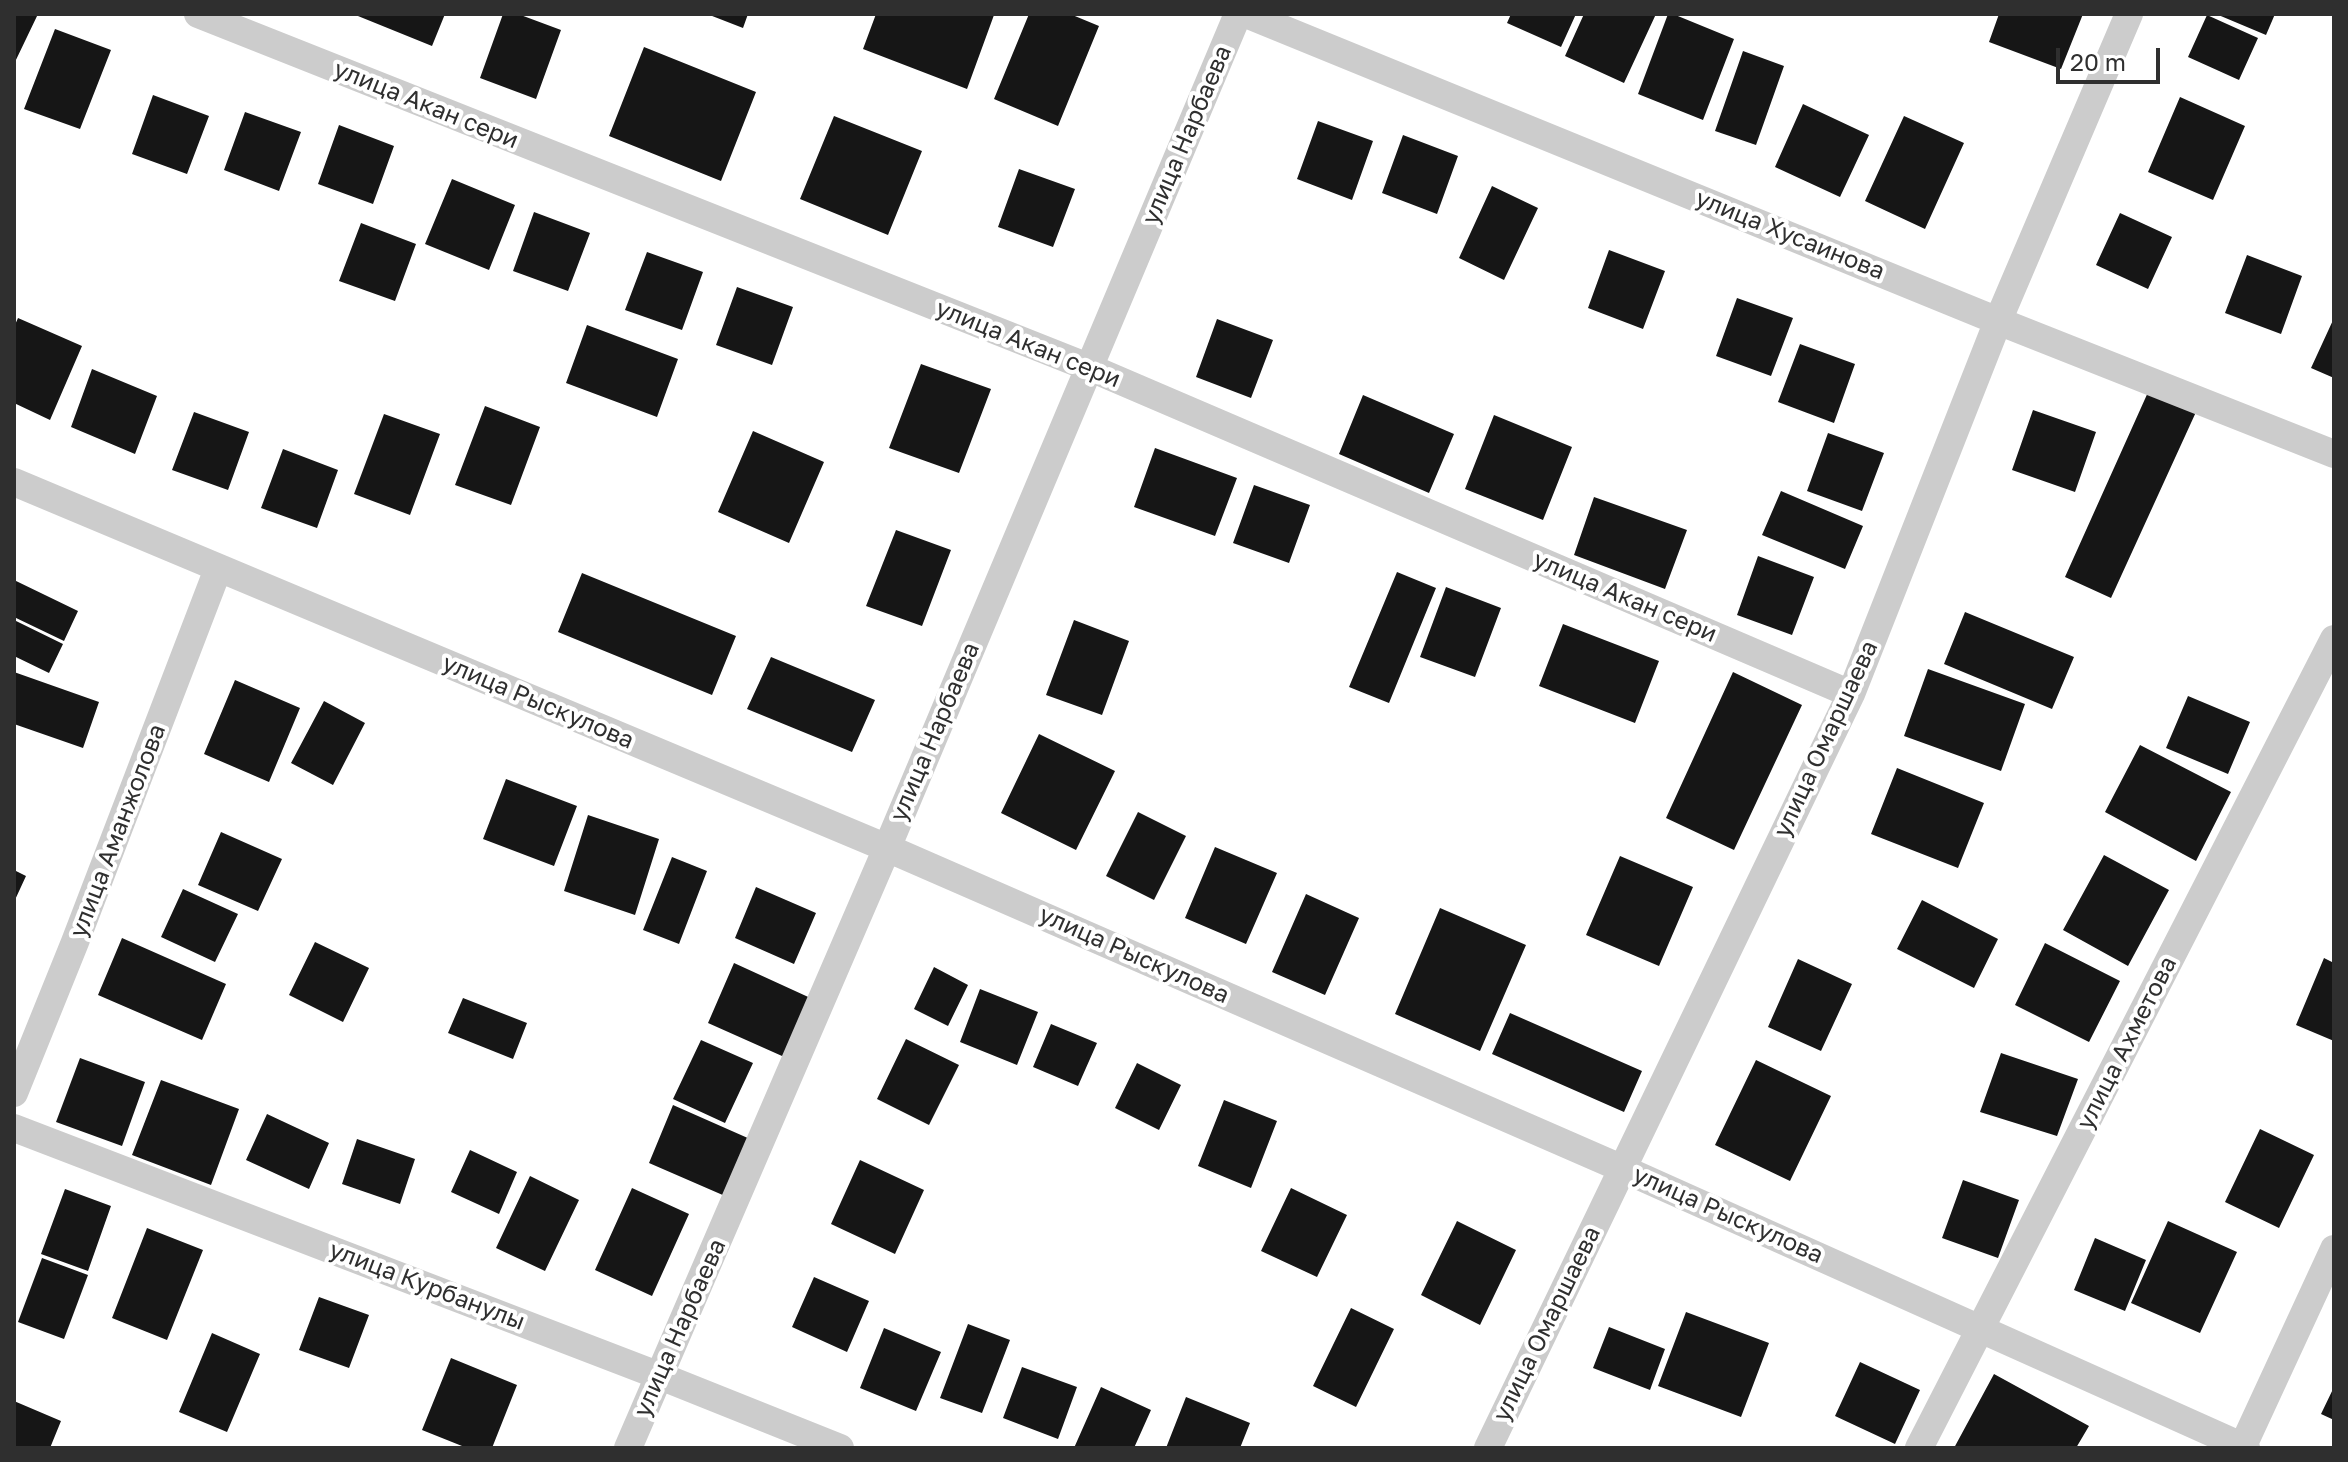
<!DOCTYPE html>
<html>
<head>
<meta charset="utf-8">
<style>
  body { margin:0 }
  #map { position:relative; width:2348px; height:1462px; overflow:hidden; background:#fff; font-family:"Golos Text",sans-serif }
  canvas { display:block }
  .frame { position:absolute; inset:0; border:16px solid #2f2f2f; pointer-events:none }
  .scale { position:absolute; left:2056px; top:48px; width:104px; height:36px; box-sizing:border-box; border:4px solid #2f2f2f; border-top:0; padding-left:10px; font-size:24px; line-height:28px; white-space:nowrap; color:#2f2f2f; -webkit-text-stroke:6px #fff; paint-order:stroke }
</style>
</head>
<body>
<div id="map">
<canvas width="2348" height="1462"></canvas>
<div class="frame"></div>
<div class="scale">20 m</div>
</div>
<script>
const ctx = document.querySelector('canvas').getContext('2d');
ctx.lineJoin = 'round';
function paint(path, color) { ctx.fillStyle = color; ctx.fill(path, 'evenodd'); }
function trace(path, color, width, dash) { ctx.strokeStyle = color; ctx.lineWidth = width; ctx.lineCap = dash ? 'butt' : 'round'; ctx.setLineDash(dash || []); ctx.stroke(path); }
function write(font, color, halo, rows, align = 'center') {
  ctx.font = font + ' "Golos Text",sans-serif'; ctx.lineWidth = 8; ctx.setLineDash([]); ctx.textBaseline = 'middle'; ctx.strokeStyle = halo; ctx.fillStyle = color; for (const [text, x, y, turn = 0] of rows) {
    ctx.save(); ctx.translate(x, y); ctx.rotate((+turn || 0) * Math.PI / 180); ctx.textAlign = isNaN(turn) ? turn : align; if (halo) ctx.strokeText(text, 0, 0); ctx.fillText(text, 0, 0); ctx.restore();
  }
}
paint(new Path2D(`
  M14,14H38L14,64Z
  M353,14H445L432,46Z
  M503,14H518L561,30L536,99L480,78Z
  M707,14H748L743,28Z
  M876,14H992L994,15L967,89L863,49Z
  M1029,14H1070L1099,26L1058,126L994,99Z
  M1511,14H1576L1561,47L1507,23Z
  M1584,14H1656L1624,83L1565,56Z
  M1668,14H1673L1734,39L1703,120L1638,94Z
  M1999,14H2083L2061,69L1989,42Z
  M2216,14H2275L2266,35Z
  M2207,15L2258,38L2239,80L2188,57Z
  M55,29L111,50L80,129L24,109Z
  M644,47L756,92L721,181L609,136Z
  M1743,51L1784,66L1756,145L1715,131Z
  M153,95L209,116L187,174L132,154Z
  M2180,97L2245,126L2213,200L2148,172Z
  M1803,104L1869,135L1840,197L1775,167Z
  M245,112L301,132L279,191L224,170Z
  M834,116L922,151L888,235L800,199Z
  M1904,116L1964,143L1925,229L1865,201Z
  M1318,121L1373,141L1352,200L1297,179Z
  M339,125L394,146L373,204L318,184Z
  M1403,135L1458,156L1437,214L1382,193Z
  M1019,169L1075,189L1053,247L998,227Z
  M452,179L515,205L489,270L425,244Z
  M1492,186L1538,208L1504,280L1459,258Z
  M534,212L590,233L568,291L513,271Z
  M2120,213L2172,237L2148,289L2096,265Z
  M361,223L416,244L395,301L339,281Z
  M1609,250L1665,271L1643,329L1588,308Z
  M647,252L703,272L682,330L625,310Z
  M2247,255L2302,276L2281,334L2225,313Z
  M737,287L793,307L772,365L716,345Z
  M1737,298L1793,318L1771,376L1716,356Z
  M18,318L82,346L50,420L14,403V327Z
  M2334,318V378L2311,368Z
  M1217,319L1273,340L1251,398L1196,377Z
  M587,325L678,359L657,417L566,383Z
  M1800,344L1855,364L1834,423L1778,402Z
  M921,364L991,389L959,473L889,448Z
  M92,369L157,396L135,454L71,427Z
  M2149,390L2196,412L2111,598L2065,577Z
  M1363,395L1454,434L1429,493L1339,454Z
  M485,406L540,427L511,505L455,485Z
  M2033,410L2096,432L2075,492L2012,470Z
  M194,412L249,432L228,490L172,470Z
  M384,414L440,434L410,515L354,494Z
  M1494,415L1572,447L1543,520L1465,489Z
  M753,431L824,462L789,543L718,512Z
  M1828,433L1884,453L1862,511L1807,491Z
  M1155,448L1237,478L1215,536L1134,507Z
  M283,449L338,470L317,528L261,508Z
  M1254,485L1310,505L1289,563L1233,543Z
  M1781,491L1863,526L1845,569L1762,535Z
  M1594,497L1687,530L1665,589L1574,555Z
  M896,530L951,550L922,626L866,606Z
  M1758,556L1814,577L1792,635L1737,615Z
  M1397,572L1436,588L1389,703L1349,687Z
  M582,573L736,636L712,695L558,632Z
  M14,580L78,611L64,641L14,617Z
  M1446,587L1501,608L1475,677L1420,657Z
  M1965,612L2074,657L2052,709L1944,664Z
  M14,620L63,644L49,673L14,656Z
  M1074,620L1129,641L1102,715L1046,695Z
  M1563,624L1659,661L1635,723L1539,686Z
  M771,657L875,700L852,752L747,709Z
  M1928,669L2025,704L2001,771L1904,736Z
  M14,672L99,702L83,748L14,724Z
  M1733,672L1802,705L1734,850L1666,818Z
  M235,680L300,708L269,782L204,754Z
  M2188,696L2250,722L2228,774L2166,748Z
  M324,701L365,723L333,785L291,763Z
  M1039,734L1115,771L1076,850L1001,813Z
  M2140,745L2231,792L2196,861L2105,812Z
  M1897,768L1984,803L1958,868L1871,834Z
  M506,779L577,806L554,866L483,839Z
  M1138,812L1186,836L1154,900L1106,876Z
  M588,815L659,839L635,915L564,891Z
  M221,832L282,859L258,911L198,885Z
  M1215,847L1277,873L1246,944L1185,918Z
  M2104,855L2169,890L2128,966L2063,930Z
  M1620,856L1693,887L1659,966L1586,935Z
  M672,857L707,871L679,944L643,930Z
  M14,870L26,876L14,902Z
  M756,887L816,913L794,964L735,938Z
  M183,889L238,914L215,962L161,937Z
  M1306,894L1359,918L1325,995L1272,972Z
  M1922,900L1998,939L1974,988L1897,949Z
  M1440,908L1526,945L1480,1051L1395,1014Z
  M122,938L226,984L202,1040L98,995Z
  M315,942L369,968L343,1022L289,995Z
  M2045,943L2120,981L2089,1042L2015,1005Z
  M2324,958L2334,963V1041L2296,1025Z
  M1798,959L1852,984L1821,1051L1768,1027Z
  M734,963L817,1001L791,1060L708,1023Z
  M934,967L968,985L948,1026L914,1009Z
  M980,989L1038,1012L1017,1065L960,1042Z
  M463,998L527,1023L513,1059L448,1033Z
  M1510,1013L1642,1071L1624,1112L1492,1054Z
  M1051,1024L1097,1043L1078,1086L1033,1067Z
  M906,1039L959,1065L929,1125L877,1099Z
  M701,1040L753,1063L725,1123L673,1099Z
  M2001,1053L2078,1079L2057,1136L1980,1112Z
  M80,1058L145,1082L122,1146L56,1122Z
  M1756,1060L1831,1096L1790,1181L1715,1145Z
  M1137,1063L1181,1085L1159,1130L1115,1108Z
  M161,1080L239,1109L211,1185L132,1155Z
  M1224,1100L1277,1121L1251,1188L1198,1166Z
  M673,1105L750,1139L725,1196L649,1163Z
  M267,1114L329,1143L309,1189L246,1160Z
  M2260,1129L2314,1155L2279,1228L2225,1202Z
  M357,1139L415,1159L400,1204L342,1184Z
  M470,1150L517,1172L499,1214L451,1192Z
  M860,1160L924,1190L895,1254L831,1224Z
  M530,1176L579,1200L545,1271L496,1248Z
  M1963,1180L2019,1200L1998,1258L1942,1238Z
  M632,1188L689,1214L652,1296L595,1270Z
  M1291,1188L1347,1215L1317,1277L1261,1251Z
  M65,1189L111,1206L88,1271L41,1254Z
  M1457,1221L1516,1250L1480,1325L1421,1295Z
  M2168,1221L2237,1252L2200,1333L2131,1303Z
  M147,1228L203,1250L167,1340L112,1318Z
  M2095,1238L2146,1260L2125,1311L2074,1290Z
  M42,1258L88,1275L64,1339L18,1322Z
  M814,1277L869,1301L847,1352L792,1327Z
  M319,1297L369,1315L349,1368L299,1350Z
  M1351,1308L1394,1329L1356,1407L1313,1386Z
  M1686,1312L1769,1343L1741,1417L1658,1386Z
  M968,1324L1010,1340L982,1413L940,1398Z
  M1609,1327L1665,1349L1650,1390L1593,1368Z
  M884,1328L941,1352L916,1411L860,1388Z
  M212,1333L260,1354L227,1432L179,1412Z
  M451,1358L517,1385L492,1448H467L422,1430Z
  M1860,1362L1920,1390L1895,1444L1835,1416Z
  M1022,1367L1077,1387L1058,1439L1003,1418Z
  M1994,1374L2089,1426L2076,1448H1954Z
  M1101,1387L1151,1410L1134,1448H1074Z
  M2334,1387V1420L2321,1414Z
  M1186,1397L1250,1423L1240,1448H1166Z
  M14,1401L61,1421L50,1448H14Z`), '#161616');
trace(new Path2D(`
  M198,14L1088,367L1851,694
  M1246,14L1998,321L2334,454
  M14,482L887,848L1621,1168L2246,1448
  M14,1093L75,942L218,569
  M14,1128L660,1376L840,1448
  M628,1448L887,848L1238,14
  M1488,1448L1851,694L1998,321L2129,14
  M1919,1448L2334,639
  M2242,1448L2334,1249`), '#ccc', 28);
write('24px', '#2f2f2f', '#fff', [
  ["улица Акан сери",426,105,22],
  ["улица Нарбаева",1187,135,-67],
  ["улица Хусаинова",1790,235,22],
  ["улица Акан сери",1028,344,22],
  ["улица Акан сери",1625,597,23],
  ["улица Рыскулова",538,702,23],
  ["улица Нарбаева",935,732,-67],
  ["улица Омаршаева",1826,739,-65],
  ["улица Аманжолова",118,831,-69],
  ["улица Рыскулова",1134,955,24],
  ["улица Ахметова",2127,1043,-63],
  ["улица Рыскулова",1728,1215,24],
  ["улица Курбанулы",427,1286,21],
  ["улица Омаршаева",1547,1324,-64],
  ["улица Нарбаева",680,1328,-66]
]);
</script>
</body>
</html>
